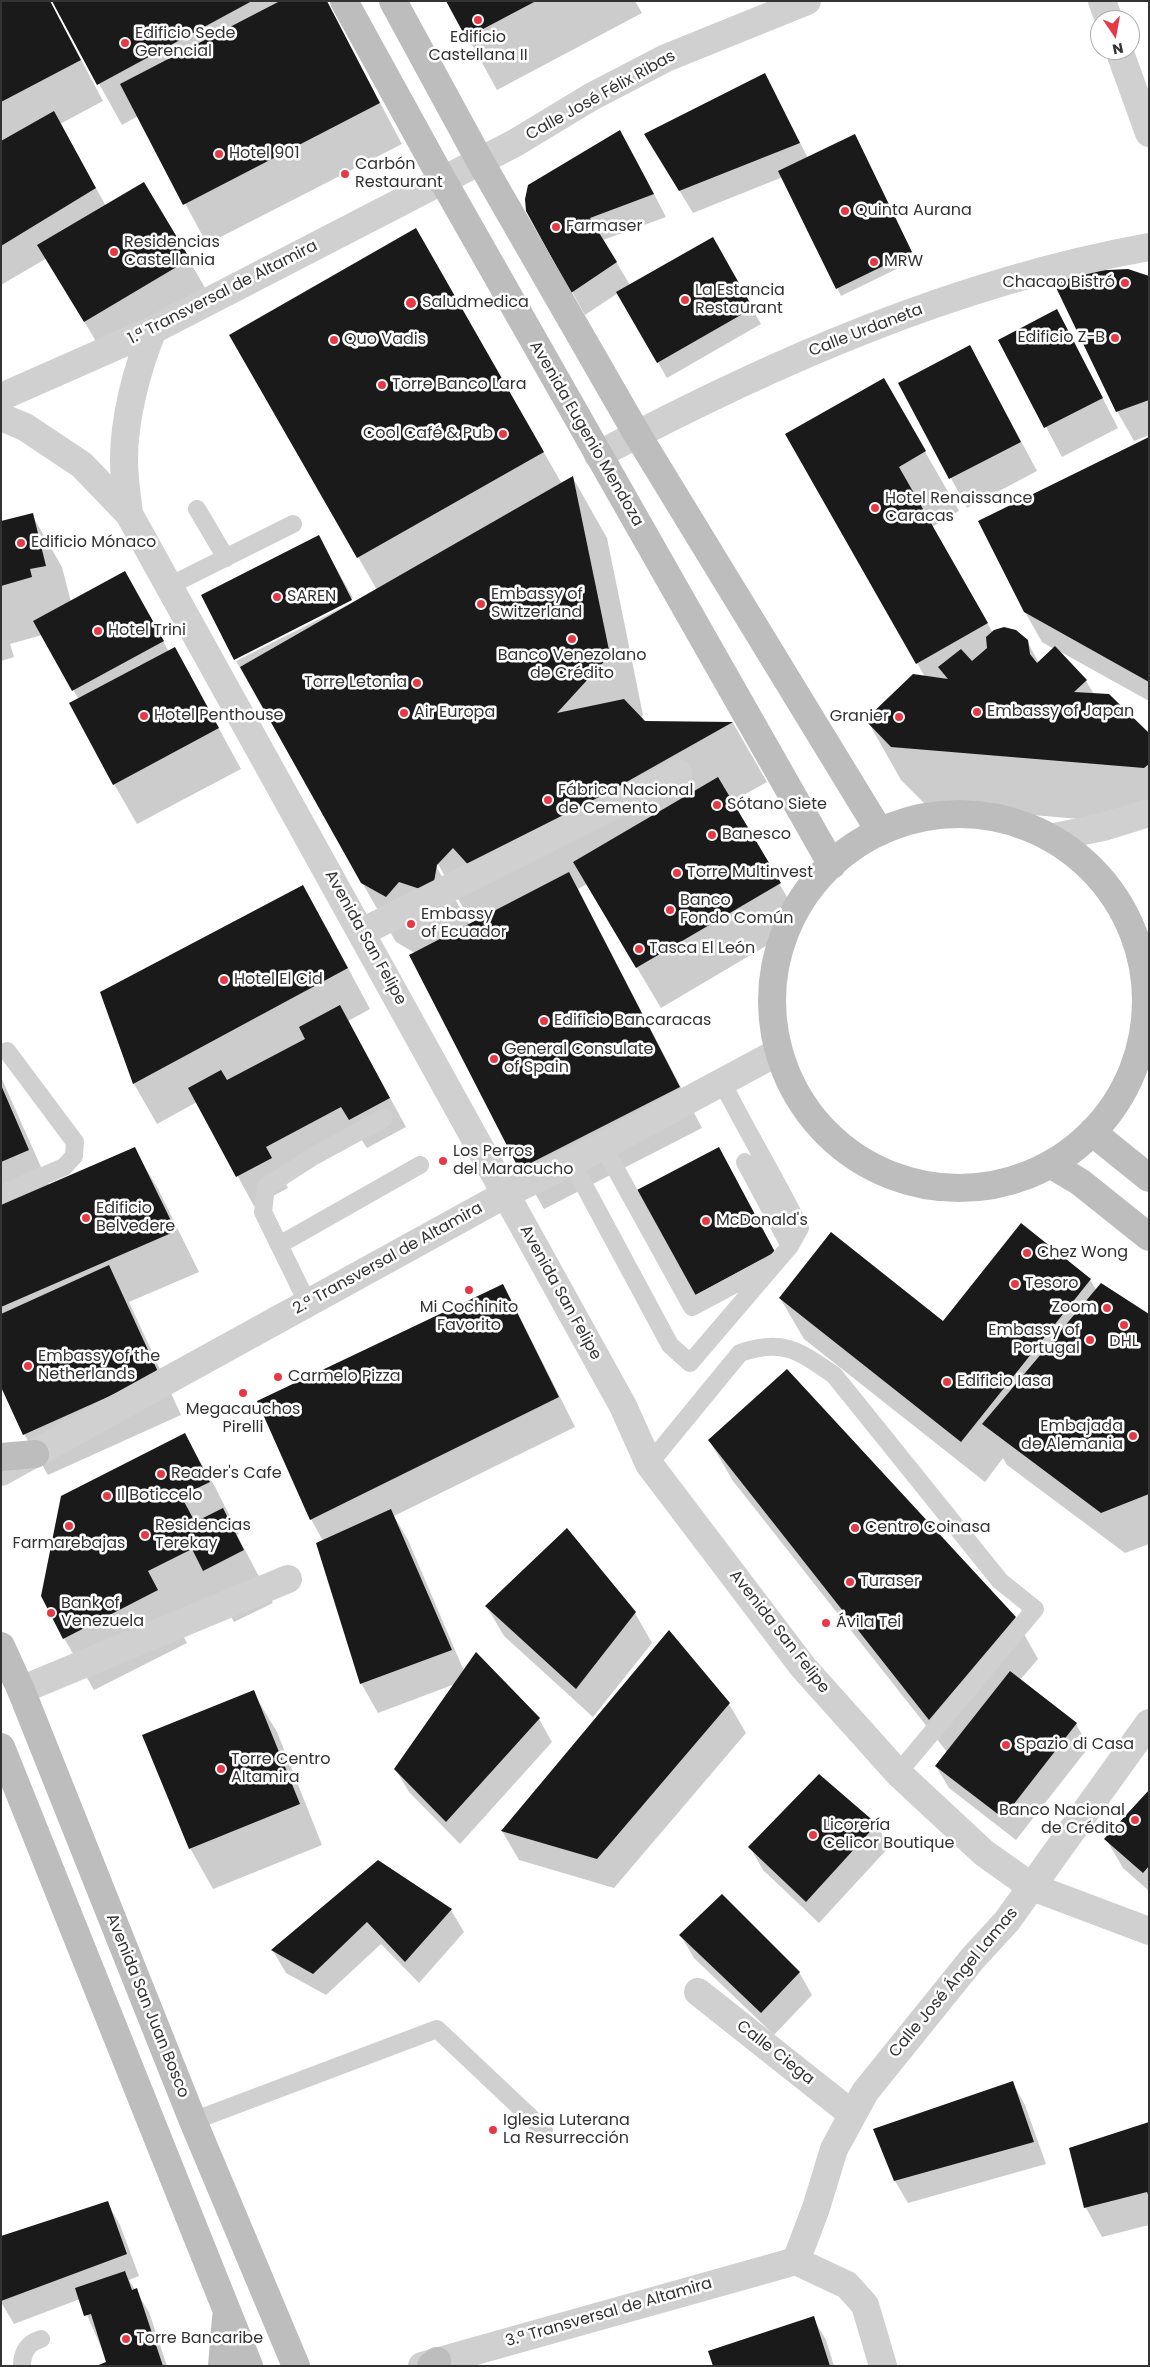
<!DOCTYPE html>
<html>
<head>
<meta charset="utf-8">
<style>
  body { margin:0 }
  #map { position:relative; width:1150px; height:2367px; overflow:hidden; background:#fff; font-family:Poppins,sans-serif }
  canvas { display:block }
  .frame { position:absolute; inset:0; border:2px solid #333; pointer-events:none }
  .north { position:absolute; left:1090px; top:10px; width:50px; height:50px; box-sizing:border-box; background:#fff; border:1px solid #adadad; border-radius:50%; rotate:168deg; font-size:14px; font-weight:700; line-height:20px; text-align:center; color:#333 }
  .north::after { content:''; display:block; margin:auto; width:18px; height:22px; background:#e63946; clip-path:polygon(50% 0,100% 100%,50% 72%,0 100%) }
</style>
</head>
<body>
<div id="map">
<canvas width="1150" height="2367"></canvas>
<div class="frame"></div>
<div class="north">N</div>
</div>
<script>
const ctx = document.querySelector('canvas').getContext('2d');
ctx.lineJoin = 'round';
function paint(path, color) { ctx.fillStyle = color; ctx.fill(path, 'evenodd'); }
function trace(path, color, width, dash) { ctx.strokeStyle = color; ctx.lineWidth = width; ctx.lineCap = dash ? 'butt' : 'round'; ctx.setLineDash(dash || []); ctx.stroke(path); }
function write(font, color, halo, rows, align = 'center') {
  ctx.font = font + ' Poppins,sans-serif'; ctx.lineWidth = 5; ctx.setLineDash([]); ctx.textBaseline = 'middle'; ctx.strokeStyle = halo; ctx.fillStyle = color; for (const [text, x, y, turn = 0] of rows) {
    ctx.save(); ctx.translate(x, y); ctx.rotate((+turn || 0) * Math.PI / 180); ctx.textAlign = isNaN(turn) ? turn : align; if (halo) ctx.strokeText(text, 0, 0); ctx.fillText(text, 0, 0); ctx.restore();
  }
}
paint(new Path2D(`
  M1,1H50L103,101L60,124L106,206L189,260L212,300L108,362L47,258L1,285Z
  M53,1H326L402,144L207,244L138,116L122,125Z
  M448,1H635L642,13L497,90Z
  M764,74L808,158L858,143L915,260L841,296L783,177L693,213L659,157Z
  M633,154L666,217L603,240L630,285L712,238L761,324L667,378L618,293L585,315L527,211Z
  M416,230L562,484L573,478L607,538L643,715L641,718L644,722L733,723L767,782L731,802L803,924L661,1008L587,884L578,889L702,1128L544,1209L521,1169L411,955L415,953L396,942L236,661L377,590L231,335ZM435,859L472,923L470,925L433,861ZM488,907L493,913L473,922Z
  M1149,278V435L1134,441L1117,411Z
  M1000,340H1073L1118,428L1062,457Z
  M970,346L1037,471L967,508L900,383Z
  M884,380L959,511L932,527L993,633L1027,641L1039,663L1054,649L1042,642L1025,612L1149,438V701L1059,651L1086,681L1094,694L1149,735V825L927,806L901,780L867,720L925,677L787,434Z
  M32,515L62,567L71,602L148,613L169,652L175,648L241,769L137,824L114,784L79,700L42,635L10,644L14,657L1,661V522Z
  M318,536L353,598L235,658Z
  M326,927L370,1009L348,1021L406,1127L367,1148L359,1136L282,1177L288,1188L254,1206L197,1102L157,1124L134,1084L102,992Z
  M1,1077L49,1185L134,1148L158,1189L199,1272L129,1302L181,1415L48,1475L24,1434L1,1384Z
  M718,1148L783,1267L703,1310L695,1295Z
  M1022,1225L1090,1280L1097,1291L1149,1315V1544L1125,1553L1007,1465L1003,1458L985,1482L804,1339L780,1298L943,1323Z
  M503,1285L519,1315L575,1427L394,1516L408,1540L464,1671L539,1719L552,1742L460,1844L409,1792L396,1770L455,1684L378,1713L361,1683L323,1541L311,1519Z
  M185,1435L215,1487L239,1534L237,1535L273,1603L234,1622L222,1601L177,1624L187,1643L94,1690L64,1638Z
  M709,1440L1015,1618L1038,1659L1020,1680L1076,1724L1089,1747L1016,1840L949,1788L936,1766L947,1752L733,1481Z
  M567,1529L635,1613L652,1643L593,1717L504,1636L487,1607Z
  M253,1692L277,1732L322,1845L213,1889L190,1848Z
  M729,1704L746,1733L614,1888L519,1860L502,1831Z
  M1149,1792V1891L1123,1868L1106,1839Z
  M876,1824L889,1847L819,1923L763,1870L750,1847Z
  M378,1861L451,1910L464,1932L419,1983L381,1944L326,1995L286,1973L273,1951Z
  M681,1936L799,1972L812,1995L774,2035L694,1958Z
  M1012,2082L1025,2105L1046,2164L908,2203L895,2181Z
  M1149,2123V2225L1102,2237L1086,2208L1070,2148Z
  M107,2202L120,2225L139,2276L129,2280L149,2312L167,2366H99L108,2363L80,2299L14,2324L1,2302V2237Z
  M813,2318L826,2340L834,2366H714Z`), '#0003');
paint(new Path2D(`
  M1,1H50L81,60L1,102Z
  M52,1H252L97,85Z
  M280,1H327L380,103L183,205L120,84Z
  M446,1H536L466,38Z
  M765,73L800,143L679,191L644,134Z
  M54,111L96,188L1,246V141Z
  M620,130L654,194L590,218L617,262L571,293L526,211L525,199L528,185Z
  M855,134L912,252L836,289L778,171Z
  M144,182L190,259L84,322L37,245Z
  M416,228L544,452L357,558L229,335Z
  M713,237L753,308L657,363L616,292Z
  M1128,269L1149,276V400L1116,412L1049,273Z
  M1057,309L1103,398L1044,428L998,340Z
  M970,345L1021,442L949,479L898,383Z
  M884,378L926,451L899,467L988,623L916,664L785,434Z
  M1149,437V682L1024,612L978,521Z
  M573,476L610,655L557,713L624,699L645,721L733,722L472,869L453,848L437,865L432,893L399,882L386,897L361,883L240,667Z
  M33,513L46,566L30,569L32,577L1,586V521Z
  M319,535L352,600L234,660L201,595Z
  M125,571L164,641L72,691L33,621Z
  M1004,627L1016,630L1028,640L1030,654L1037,663L1055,646L1087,680L1074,692L1109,694L1149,733V764L1144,768L891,747L865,720L913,674L948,679L938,667L961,649L972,661L987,648L986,637L994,630Z
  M175,647L219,728L113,785L69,703Z
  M718,777L781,883L636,968L573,862Z
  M569,872L680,1087L519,1169L409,955Z
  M303,885L348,968L133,1084L100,992Z
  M340,1005L390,1098L349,1120L341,1107L266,1147L272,1158L236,1177L188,1088L221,1070L227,1080L305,1039L299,1027Z
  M1,1085L29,1150L1,1162Z
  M135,1147L176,1231L1,1307V1205Z
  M719,1147L775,1252L694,1296L637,1190Z
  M1021,1223L1091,1279L961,1442L779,1298L831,1232L943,1321Z
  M109,1265L159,1374L23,1435L1,1387V1314Z
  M1101,1283L1149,1314V1494L1101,1513L982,1424Z
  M503,1284L559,1397L310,1520L257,1401Z
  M787,1369L1016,1617L929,1720L708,1440Z
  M185,1433L210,1482L181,1496L195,1522L223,1508L244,1550L203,1571L192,1549L148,1571L158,1590L63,1639L41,1596L61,1496Z
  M391,1509L452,1650L360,1684L316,1543Z
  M567,1528L636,1612L576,1689L485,1606Z
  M669,1630L730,1703L597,1859L501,1831Z
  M476,1652L540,1718L446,1822L394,1769Z
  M1010,1671L1077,1723L1003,1818L935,1766Z
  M254,1690L300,1804L189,1849L142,1735Z
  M819,1774L877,1824L806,1902L748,1847Z
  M1149,1790V1866L1143,1873L1104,1839Z
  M378,1860L452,1909L405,1962L367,1922L313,1974L271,1950Z
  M722,1894L800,1972L761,2013L679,1935Z
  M1013,2081L1034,2142L894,2181L873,2129Z
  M1149,2122V2197L1147,2192L1084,2208L1069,2148Z
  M108,2201L127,2254L1,2301V2236Z
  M125,2271L132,2290L137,2288L163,2366H96L106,2362L91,2314L84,2316L75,2288Z
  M814,2316L830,2366H713L708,2351Z`), '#1a1a1a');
trace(new Path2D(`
  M197,509L226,558
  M169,586L293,524
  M603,1146L692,1307L765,1268
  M571,1161L670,1345L690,1363L790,1246L800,1228C776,1179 747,1132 722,1082
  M745,1162L790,1246
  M1,1194L64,1167L74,1156L75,1142L7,1051
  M279,1245L420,1165
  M308,1304L263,1212L266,1187L314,1156L384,1118
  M649,1464L740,1353C783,1338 799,1351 834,1375L1000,1581L1035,1609L898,1773
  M193,2121L437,2029L544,2130
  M22,2366C22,2352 28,2343 41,2339`), '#d0d0d0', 18);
trace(new Path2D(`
  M1102,1L1109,20
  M1119,50L1149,133
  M1,397L153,330L515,143L591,97L666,58L807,1
  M1,417L25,427L82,465L129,514L623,1406L649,1464L803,1667L898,1773L984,1853L1032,1887L1149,1931
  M598,455C771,363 955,282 1149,247
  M129,514C127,496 124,478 124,460C124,418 137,368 153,330
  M1050,838L1103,827L1149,813
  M362,932L678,773
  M1,1472L506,1194L603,1146L778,1052
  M21,1690L288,1579
  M698,1992L852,2114
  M796,2261L816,2208L834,2149L865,2092L973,1958L1007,1921L1149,1723
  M796,2261L847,2285L865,2305L883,2366
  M422,2366L796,2261`), '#d0d0d0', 28);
trace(new Path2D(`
  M344,1L442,179L832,865
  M393,1L480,161L637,434L880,832
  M772 1001a187 187 0 1 1 374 0a187 187 0 1 1-374 0Z
  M1092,1132L1149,1178
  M1050,1164L1080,1182L1149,1237
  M1,1457L35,1454
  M1,1646L21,1690L193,2121L296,2366
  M1,1747L249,2366
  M222,2366L226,2318
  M431,2366L437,2361`), '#bdbdbd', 28);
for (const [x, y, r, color] of [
  [478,20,5,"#e63946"],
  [125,43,5,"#e63946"],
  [219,154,5,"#e63946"],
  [345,174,5,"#e63946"],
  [845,211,5,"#e63946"],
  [556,227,5,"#e63946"],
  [114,252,5,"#e63946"],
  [874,262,5,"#e63946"],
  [1125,283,5,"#e63946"],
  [685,300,5,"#e63946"],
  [411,303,6,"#e63946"],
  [1115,338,5,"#e63946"],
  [334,340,5,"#e63946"],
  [382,385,5,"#e63946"],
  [503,434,5,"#e63946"],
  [875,508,5,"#e63946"],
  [21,543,5,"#e63946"],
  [277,597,5,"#e63946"],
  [481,604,5,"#e63946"],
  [98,631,5,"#e63946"],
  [572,639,5,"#e63946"],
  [417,683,5,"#e63946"],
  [977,712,5,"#e63946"],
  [404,713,5,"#e63946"],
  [144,716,5,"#e63946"],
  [899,717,5,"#e63946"],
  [548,800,5,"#e63946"],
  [717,805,5,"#e63946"],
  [712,835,5,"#e63946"],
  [677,873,5,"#e63946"],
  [670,910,5,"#e63946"],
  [411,924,5,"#e63946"],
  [639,949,5,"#e63946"],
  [224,980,5,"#e63946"],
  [544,1021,5,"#e63946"],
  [494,1059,5,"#e63946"],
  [443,1161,5,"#e63946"],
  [86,1218,5,"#e63946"],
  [706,1221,5,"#e63946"],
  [1027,1253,5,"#e63946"],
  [1015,1284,5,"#e63946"],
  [469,1290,5,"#e63946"],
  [1107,1308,5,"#e63946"],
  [1124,1325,5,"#e63946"],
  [1090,1340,5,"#e63946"],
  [28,1366,5,"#e63946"],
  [278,1377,5,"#e63946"],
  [947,1382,5,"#e63946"],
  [243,1393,5,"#e63946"],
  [1133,1436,5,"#e63946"],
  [161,1474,5,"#e63946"],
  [107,1496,5,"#e63946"],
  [69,1526,5,"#e63946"],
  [855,1528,5,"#e63946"],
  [145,1535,5,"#e63946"],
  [850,1582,5,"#e63946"],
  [51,1613,5,"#e63946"],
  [826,1623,5,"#e63946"],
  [1006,1745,5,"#e63946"],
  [221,1769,5,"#e63946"],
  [1135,1820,5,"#e63946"],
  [813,1835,5,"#e63946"],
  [493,2130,5,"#e63946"],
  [126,2339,5,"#e63946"]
]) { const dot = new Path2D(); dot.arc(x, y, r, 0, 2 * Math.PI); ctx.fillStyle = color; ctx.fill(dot); trace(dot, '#fff', 2); }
write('16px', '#333', '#fff', [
  ["Edificio Sede",135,34],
  ["Gerencial",135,52],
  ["Edificio",478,38,"center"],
  ["Castellana II",478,56,"center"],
  ["Hotel 901",229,154],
  ["Carbón",355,165],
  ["Restaurant",355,183],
  ["Quinta Aurana",855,211],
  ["Farmaser",566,227],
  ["Residencias",124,243],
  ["Castellania",124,261],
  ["MRW",884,262],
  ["Chacao Bistró",1115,283,"right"],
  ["La Estancia",695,291],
  ["Restaurant",695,309],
  ["Saludmedica",422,303],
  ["Edificio Z-B",1105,338,"right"],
  ["Quo Vadis",344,340],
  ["Torre Banco Lara",392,385],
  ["Cool Café & Pub",493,434,"right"],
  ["Hotel Renaissance",885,499],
  ["Caracas",885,517],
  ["Edificio Mónaco",31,543],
  ["Embassy of",491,595],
  ["Switzerland",491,613],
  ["SAREN",287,597],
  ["Hotel Trini",108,631],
  ["Banco Venezolano",572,656,"center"],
  ["de Crédito",572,674,"center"],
  ["Torre Letonia",407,683,"right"],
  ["Embassy of Japan",987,712],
  ["Air Europa",414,713],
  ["Hotel Penthouse",154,716],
  ["Granier",889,717,"right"],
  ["Fábrica Nacional",558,791],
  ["de Cemento",558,809],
  ["Sótano Siete",727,805],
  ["Banesco",722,835],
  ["Torre Multinvest",687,873],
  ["Banco",680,901],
  ["Fondo Común",680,919],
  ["Embassy",421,915],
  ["of Ecuador",421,933],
  ["Tasca El León",649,949],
  ["Hotel El Cid",234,980],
  ["Edificio Bancaracas",554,1021],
  ["General Consulate",504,1050],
  ["of Spain",504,1068],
  ["Los Perros",453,1152],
  ["del Maracucho",453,1170],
  ["Edificio",96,1209],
  ["Belvedere",96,1227],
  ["McDonald's",716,1221],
  ["Chez Wong",1037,1253],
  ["Tesoro",1025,1284],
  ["Mi Cochinito",469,1308,"center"],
  ["Favorito",469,1326,"center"],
  ["Zoom",1097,1308,"right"],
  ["Embassy of",1080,1331,"right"],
  ["Portugal",1080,1349,"right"],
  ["DHL",1124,1342,"center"],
  ["Embassy of the",38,1357],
  ["Netherlands",38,1375],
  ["Carmelo Pizza",288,1377],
  ["Edificio Iasa",957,1382],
  ["Megacauchos",243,1410,"center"],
  ["Pirelli",243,1428,"center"],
  ["Embajada",1123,1427,"right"],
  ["de Alemania",1123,1445,"right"],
  ["Reader's Cafe",171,1474],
  ["Il Boticcelo",117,1496],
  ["Residencias",155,1526],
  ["Terekay",155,1544],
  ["Centro Coinasa",865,1528],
  ["Farmarebajas",69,1544,"center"],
  ["Turaser",860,1582],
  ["Bank of",61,1604],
  ["Venezuela",61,1622],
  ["Ávila Tei",836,1623],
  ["Spazio di Casa",1016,1745],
  ["Torre Centro",231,1760],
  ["Altamira",231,1778],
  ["Banco Nacional",1125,1811,"right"],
  ["de Crédito",1125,1829,"right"],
  ["Licorería",823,1826],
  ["Celicor Boutique",823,1844],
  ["Iglesia Luterana",503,2121],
  ["La Resurrección",503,2139],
  ["Torre Bancaribe",136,2339]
], 'left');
write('16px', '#333', '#fff', [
  ["Calle José Félix Ribas",601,96,-29],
  ["1.ª Transversal de Altamira",223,293,-27],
  ["Calle Urdaneta",866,331,-21],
  ["Avenida Eugenio Mendoza",586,434,60],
  ["Avenida San Felipe",365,938,61],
  ["2.ª Transversal de Altamira",388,1259,-29],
  ["Avenida San Felipe",560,1293,61],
  ["Avenida San Felipe",779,1632,52],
  ["Calle José Ángel Lamas",954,1983,-50],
  ["Avenida San Juan Bosco",147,2006,68],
  ["Calle Ciega",775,2053,38],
  ["3.ª Transversal de Altamira",609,2313,-16]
]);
</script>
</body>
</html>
